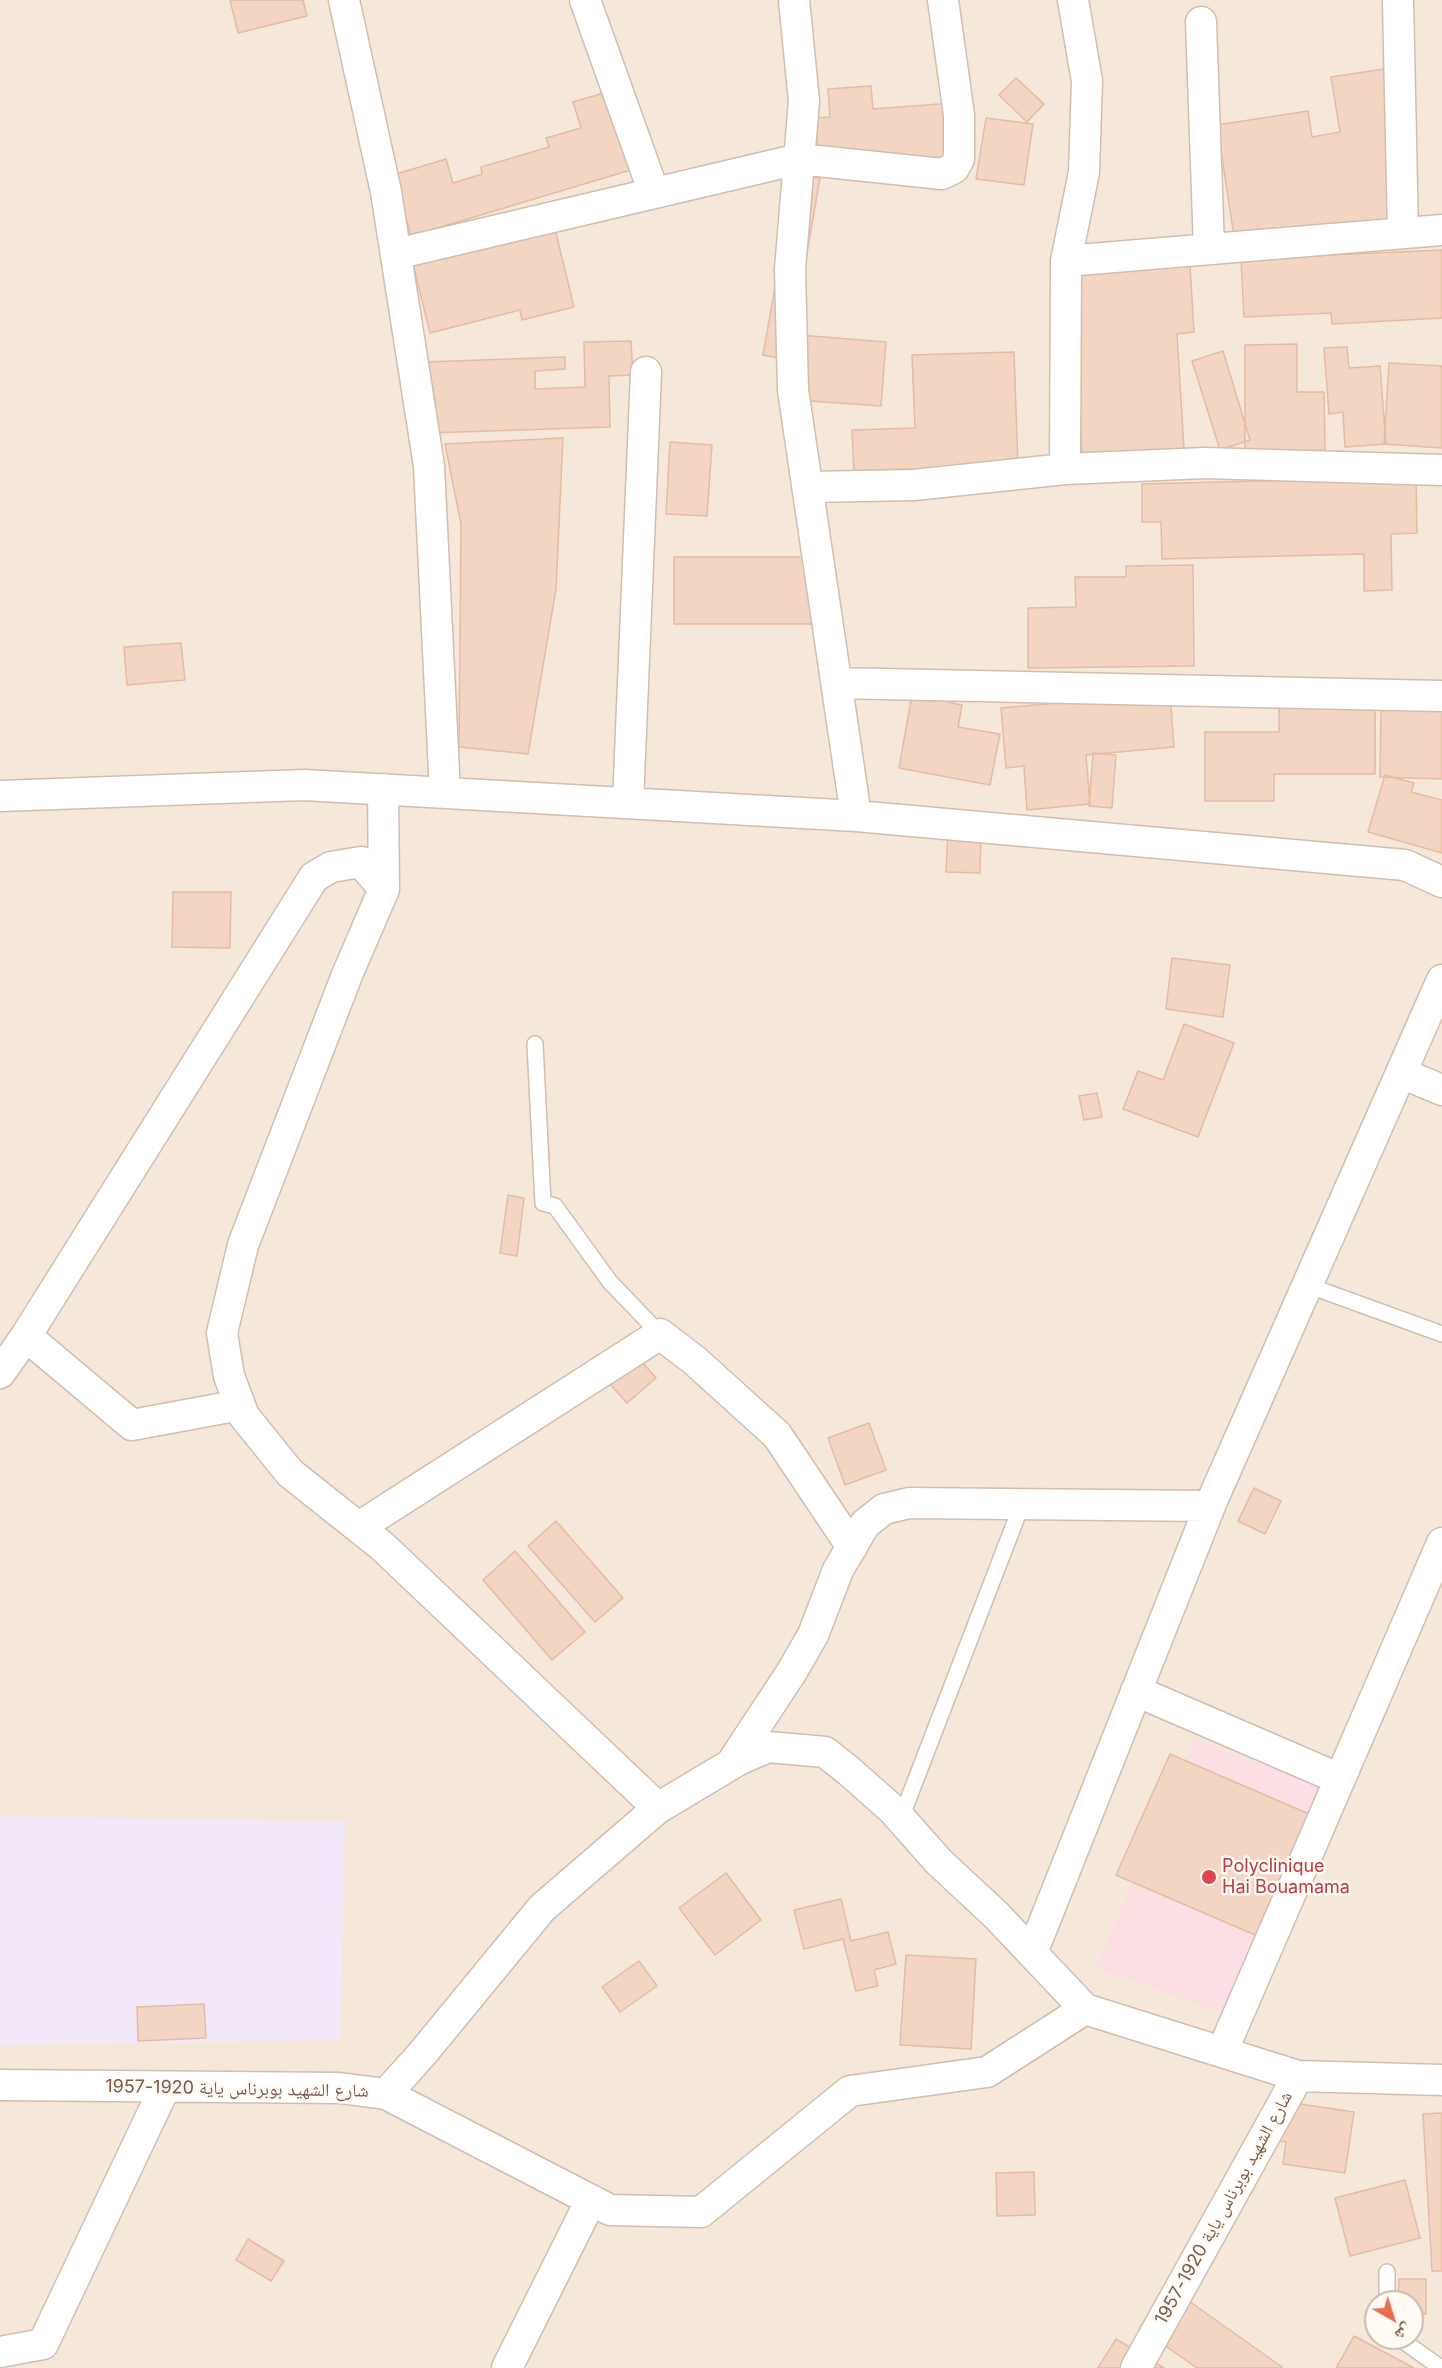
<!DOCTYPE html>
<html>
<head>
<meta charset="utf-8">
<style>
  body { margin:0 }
  #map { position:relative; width:1442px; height:2368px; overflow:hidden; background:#fdf6ec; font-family:Inter,"Noto Naskh Arabic",sans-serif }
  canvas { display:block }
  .north { position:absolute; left:1364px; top:2290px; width:60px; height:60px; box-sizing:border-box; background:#fffaf3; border:2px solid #cabbb1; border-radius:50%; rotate:141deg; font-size:16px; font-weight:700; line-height:24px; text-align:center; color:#7a5c4d }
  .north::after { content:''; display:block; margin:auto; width:21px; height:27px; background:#e76f51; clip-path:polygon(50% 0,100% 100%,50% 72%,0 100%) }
</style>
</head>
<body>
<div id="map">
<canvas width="1442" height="2368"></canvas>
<div class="north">ش</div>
</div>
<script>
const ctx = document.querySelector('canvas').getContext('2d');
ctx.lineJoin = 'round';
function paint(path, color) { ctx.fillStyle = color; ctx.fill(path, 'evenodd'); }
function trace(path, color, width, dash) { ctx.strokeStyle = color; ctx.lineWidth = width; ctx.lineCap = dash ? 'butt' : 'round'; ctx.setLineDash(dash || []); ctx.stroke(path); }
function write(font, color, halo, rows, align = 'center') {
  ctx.font = font + ' Inter,"Noto Naskh Arabic",sans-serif'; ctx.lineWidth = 5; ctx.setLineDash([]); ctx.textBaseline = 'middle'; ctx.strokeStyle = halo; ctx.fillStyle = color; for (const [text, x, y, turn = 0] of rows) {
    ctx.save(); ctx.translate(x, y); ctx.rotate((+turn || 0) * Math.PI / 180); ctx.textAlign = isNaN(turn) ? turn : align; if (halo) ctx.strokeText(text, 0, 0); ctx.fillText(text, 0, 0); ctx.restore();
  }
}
paint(new Path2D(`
  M0,0H1442V2368H0ZM1376,2302H1412V2338H1376Z`), '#f5e8da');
paint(new Path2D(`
  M0,1816L345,1822L340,2040L0,2045Z`), '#f3e8fa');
paint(new Path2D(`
  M1194,1740L1321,1785L1226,2014L1096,1968Z`), '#fbdfe3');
const building = new Path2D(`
  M230,0H303L307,16L238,33Z
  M1384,69L1406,216L1235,243L1217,125L1308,111L1312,137L1340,132L1331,77Z
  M1016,78L1044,104L1027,122L999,95Z
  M871,86L873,109L953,103L957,156L819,167L815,118L830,117L828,89Z
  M611,91L634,169L411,236L393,175L446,159L453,183L482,174L481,167L549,147L546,138L581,128L573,102Z
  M986,118L1033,124L1024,185L976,179Z
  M795,174L820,178L804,270L784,359L763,355Z
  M553,221L574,307L522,320L520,310L430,333L411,256Z
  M1442,250V318L1332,324L1331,313L1244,317L1241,259Z
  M1190,266L1194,332L1177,334L1184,449L1082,460L1075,270Z
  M787,334L886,342L881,406L781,399Z
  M631,341L633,375L609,376L610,427L429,433L426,362L565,357V369L535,371V389L585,387L584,342Z
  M1297,344V392H1324L1325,450L1245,451V345Z
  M1347,347L1349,368L1380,366L1386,444L1345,447L1343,412L1329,414L1324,348Z
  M1223,351L1250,440L1220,450L1192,361Z
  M1014,352L1018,465L854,471L852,430L915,428L912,355Z
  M1389,363L1442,366V448L1384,444Z
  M563,438L556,589L528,754L459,747L461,524L445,444Z
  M670,442L712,445L707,516L666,514Z
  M1416,477L1417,533L1391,534L1392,590L1364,591V554L1162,559L1161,522H1142V484Z
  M674,557H818V624H674Z
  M1193,565L1194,666L1028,668V608L1076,607L1075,577H1126V566Z
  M181,643L185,680L127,685L124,647Z
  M1170,693L1174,747L1086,755L1090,804L1027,810L1024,766L1006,768L1001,708Z
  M912,695L962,705L958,727L1000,734L990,785L899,768Z
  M1279,705H1375V774H1274V801H1205V732H1279Z
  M1381,707L1442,708V779L1380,777Z
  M1093,753L1116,755L1112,808L1089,806Z
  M1385,775L1414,783L1411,792L1442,800V853L1368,832Z
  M948,829L981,830L980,873L946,872Z
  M173,892H231L230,948L172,947Z
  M1172,958L1230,965L1223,1017L1166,1009Z
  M1184,1024L1234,1043L1198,1137L1123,1109L1138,1071L1163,1080Z
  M1097,1093L1102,1117L1084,1120L1079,1096Z
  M508,1195L524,1198L517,1256L500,1253Z
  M638,1357L656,1378L627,1403L609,1383Z
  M869,1423L886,1470L845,1485L828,1438Z
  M1254,1488L1281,1501L1265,1534L1238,1521Z
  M556,1521L623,1598L595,1622L528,1546Z
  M515,1551L585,1632L552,1660L483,1580Z
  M1170,1754L1316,1817L1262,1938L1116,1875Z
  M726,1873L761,1920L715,1955L679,1908Z
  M841,1899L851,1941L888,1932L896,1964L874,1970L878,1986L856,1991L843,1939L804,1949L794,1910Z
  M906,1955L976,1959L971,2049L900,2045Z
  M639,1961L657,1986L620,2012L602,1987Z
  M204,2004L206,2038L138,2041L137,2007Z
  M1273,2100L1354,2112L1345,2173L1283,2164L1286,2142L1267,2139Z
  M1442,2113V2271H1432L1423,2114Z
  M1034,2172L1035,2215L997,2216L996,2173Z
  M1405,2180L1420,2238L1350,2256L1335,2198Z
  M248,2239L284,2261L271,2281L236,2260Z
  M1399,2279H1426V2314H1412V2302H1398Z
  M1169,2287L1282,2367L1281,2368H1197L1140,2328Z
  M1354,2336L1414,2368H1336Z
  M1116,2339L1164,2368H1098Z`);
paint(building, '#f3d5c3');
trace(building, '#e6bba3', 1.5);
const service = new Path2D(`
  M535,1044L543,1203L555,1206L610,1282L660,1334
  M1307,1285L1442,1334
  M901,1818L1022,1504
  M1387,2272V2302
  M1399,2338L1441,2368`);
const minor = new Path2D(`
  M344,0L386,192L429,466L445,793
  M585,0L654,193
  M794,0L804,101L790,269L793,390L856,816
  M1398,0L1403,233
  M1201,22L1209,248
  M396,254L799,159L942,174L954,168L959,159V115L943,0
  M1066,261L1442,230
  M1065,469L1066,261L1084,172L1087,81L1073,0
  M809,487L914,485L1065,469L1205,463L1442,470
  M837,683L1442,696
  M383,789L384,889L347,975L243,1245L222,1333L229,1376L244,1416L290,1473L382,1546L658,1808
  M0,796L304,785L856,816L1405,865L1442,882
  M628,803L646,372
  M1401,1073L1442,1090
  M0,1373L26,1336
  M240,1405L132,1425L26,1336L314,877L331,867L361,862L384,889
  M359,1527L660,1334L694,1360L777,1435L852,1547
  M1136,1691L1340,1779
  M731,1764L791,1673L813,1635L838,1570L865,1524L884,1509L909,1503L1210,1506
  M1032,1953L1212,1501L1442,980
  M1222,2052L1442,1543
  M1298,2076L1442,2080
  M0,2085L340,2088L386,2094L610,2210L701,2212L850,2091L987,2072L1085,2009L1298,2076L1136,2368
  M386,2094L422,2054L542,1908L658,1808L740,1759L768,1747L825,1752L849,1771L893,1810L938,1861L996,1915L1085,2009
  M0,2352L43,2344L165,2087
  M507,2368L591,2200`);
trace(service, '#d1beb0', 18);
trace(minor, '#d1beb0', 33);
trace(service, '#fff', 15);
trace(minor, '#fff', 30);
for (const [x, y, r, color] of [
  [1209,1877,8,"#e0444e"]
]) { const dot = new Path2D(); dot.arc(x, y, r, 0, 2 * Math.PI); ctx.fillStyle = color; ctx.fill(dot); trace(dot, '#fffaf3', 2); }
write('18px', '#be3a42', '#fffaf3', [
  ["Polyclinique",1222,1867],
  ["Hai Bouamama",1222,1888]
], 'left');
write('18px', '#7a5c4d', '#fffaf3', [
  ["شارع الشهيد بوبرناس ياية 1920-1957",237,2089,1],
  ["شارع الشهيد بوبرناس ياية 1920-1957",1224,2208,-61]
]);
</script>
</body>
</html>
